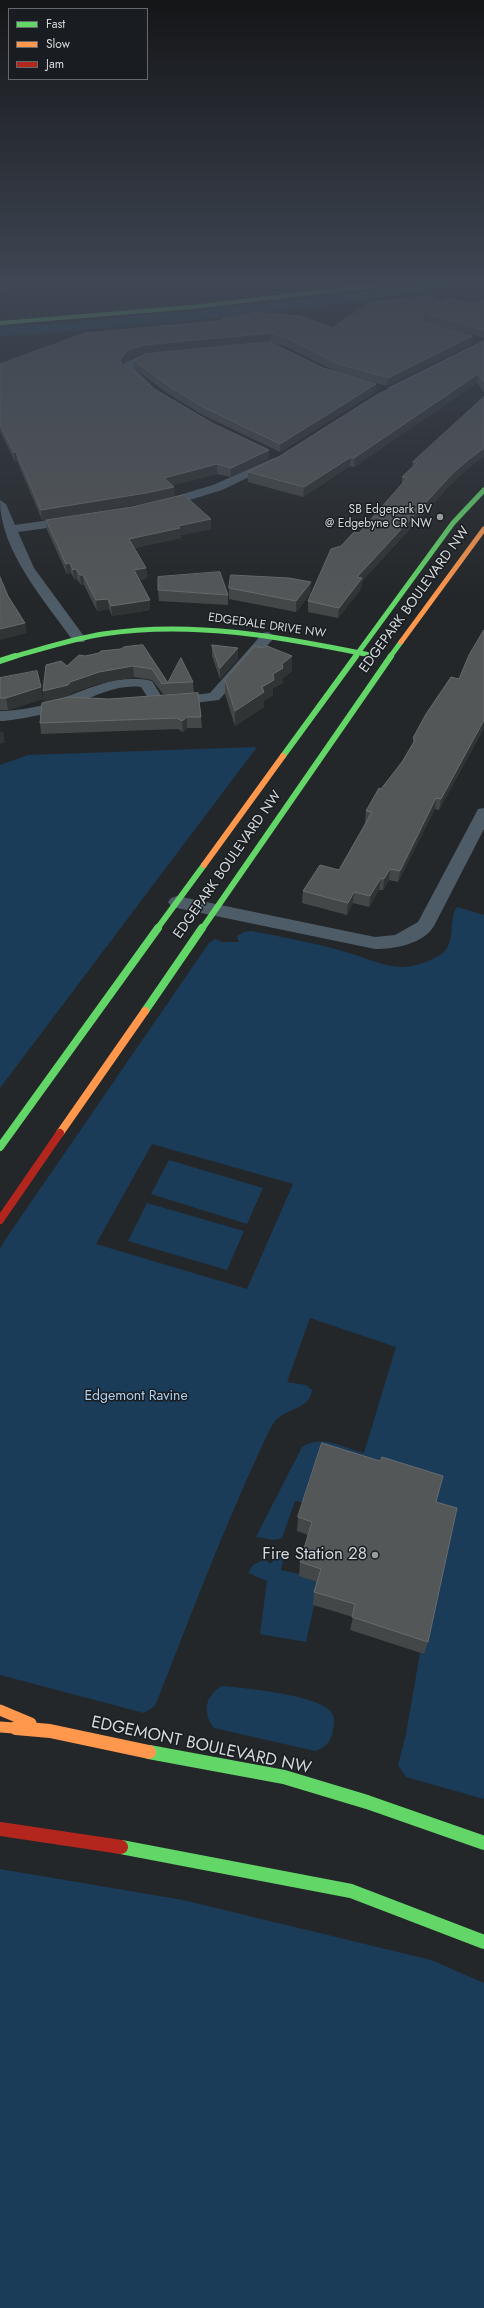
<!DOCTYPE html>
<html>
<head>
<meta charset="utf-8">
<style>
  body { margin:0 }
  #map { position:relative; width:484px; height:2308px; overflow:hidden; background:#242729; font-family:Jost,sans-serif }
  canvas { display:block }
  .legend { position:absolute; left:8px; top:8px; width:140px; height:72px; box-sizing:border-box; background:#191d21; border:1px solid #65686c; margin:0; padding:5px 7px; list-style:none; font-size:12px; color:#d6d9dc }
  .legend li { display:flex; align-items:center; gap:8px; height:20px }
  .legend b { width:20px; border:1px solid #65686c }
</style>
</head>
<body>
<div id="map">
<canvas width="484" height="2308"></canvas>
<ul class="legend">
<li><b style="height:5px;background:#63d668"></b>Fast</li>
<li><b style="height:5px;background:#ff974d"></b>Slow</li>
<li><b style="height:5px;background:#b3261e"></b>Jam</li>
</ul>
</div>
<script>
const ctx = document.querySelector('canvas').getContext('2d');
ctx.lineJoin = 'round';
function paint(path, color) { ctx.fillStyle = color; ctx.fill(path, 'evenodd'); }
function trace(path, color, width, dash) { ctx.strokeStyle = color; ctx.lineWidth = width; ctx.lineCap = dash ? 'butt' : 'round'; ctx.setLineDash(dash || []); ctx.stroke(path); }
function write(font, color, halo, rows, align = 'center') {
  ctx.font = font + ' Jost,sans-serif'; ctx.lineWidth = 3; ctx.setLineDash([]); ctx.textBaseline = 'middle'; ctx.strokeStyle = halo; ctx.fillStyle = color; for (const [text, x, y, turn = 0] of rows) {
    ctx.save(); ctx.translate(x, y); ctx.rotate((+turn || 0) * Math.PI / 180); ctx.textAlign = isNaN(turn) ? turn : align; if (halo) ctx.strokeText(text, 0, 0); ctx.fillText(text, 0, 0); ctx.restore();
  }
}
paint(new Path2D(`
  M440,282H480C322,309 160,325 0,336V328C147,316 294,302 440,282Z
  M257,747L0,1088V765L28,755Z
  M457,907L484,915V1799L406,1777L398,1765L406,1734L420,1653L424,1654L306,1503L295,1501L282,1538L274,1540L256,1537L302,1447C322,1434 343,1448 364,1453L396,1347L310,1318L287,1382L306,1385L312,1390C310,1409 287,1408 275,1421C269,1429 265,1440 261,1448C222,1532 189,1620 155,1706L144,1713L0,1675V1249L5,1240L209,943L215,939L222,942H239L237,936L244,932L251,931C283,937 315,943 346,952C377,961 395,975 428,961C433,959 440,956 444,952C456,939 448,921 457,907ZM152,1144L293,1184L247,1289L96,1244Z
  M169,1160L263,1188L247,1224L151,1194Z
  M147,1203L244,1231L227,1270L128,1241Z
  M279,1554L283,1562L281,1570L299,1574L301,1576L319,1583L306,1642L260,1634L267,1581L248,1573L253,1565L265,1559L270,1564Z
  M222,1686C245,1688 315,1695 329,1710C335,1715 335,1722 333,1730C331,1742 326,1747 315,1751L214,1728C202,1712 205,1696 222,1686Z
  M0,1869L183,1900L431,1960L484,1983V2308H0Z`), '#1a3c59');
paint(new Path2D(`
  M484,340V347L396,390L392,391L387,388Z
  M163,353L168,356L166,358L142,362L133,367L152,386V390H144L122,369L124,363L137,357Z
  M274,458L278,459L280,461L278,463L222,490L157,510L151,506L153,503L213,485Z
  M0,500L6,504L15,525L76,516L82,520L76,524L18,532L34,568L86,639L84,642H74C45,601 0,551 0,500Z
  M268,632L275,636L273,639L219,700L169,706L163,703L157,706L152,704L141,687C120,684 95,695 76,704C63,711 15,721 0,721V711C20,711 45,706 63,698C91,687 122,673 152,681L163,699L210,693L263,633Z
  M484,808V829L434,926C423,944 395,949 375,949L177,908L171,906L168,902L171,898L177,896L375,937L395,935L418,922L476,813L478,809Z`), '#4e5c68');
trace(new Path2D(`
  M0,323L192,307L405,282`), '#63d668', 4);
trace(new Path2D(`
  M12,657C42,649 72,639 103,634C192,620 282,637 370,655
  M355,657L453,523L484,490
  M390,657L401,642`), '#63d668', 5);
trace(new Path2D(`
  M0,661L15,656
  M283,756L356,656
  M157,929L204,865
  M202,929L391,656`), '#63d668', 6);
trace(new Path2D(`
  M145,1011L202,928
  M0,1147L158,928`), '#63d668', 8);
trace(new Path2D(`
  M149,1752L284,1777L367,1802L484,1843
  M121,1847L351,1891L484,1942`), '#63d668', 14);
trace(new Path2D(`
  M401,642L484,529`), '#ff974d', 5);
trace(new Path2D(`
  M204,865L283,756`), '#ff974d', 6);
trace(new Path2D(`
  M60,1133L145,1011`), '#ff974d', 8);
trace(new Path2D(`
  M0,1710L31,1723
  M0,1727L28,1729`), '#ff974d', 11);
trace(new Path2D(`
  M16,1728L50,1731L149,1752`), '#ff974d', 14);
trace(new Path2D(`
  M0,1220L60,1133`), '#b3261e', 8);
trace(new Path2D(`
  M0,1829L121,1847`), '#b3261e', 14);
paint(new Path2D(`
  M484,301V338L426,323L471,344L387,386L339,373L287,347L270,342L145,354L129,359L123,365L156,390L212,423L269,450L268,459L231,477L217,474L173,485L175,496L147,503L42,520L17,461L15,462L0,431V364L222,320V318L332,328L442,302L474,304Z
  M484,341V392L477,383L354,467L350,466L303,497L248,482V472L280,456Z
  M134,360L376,384L375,392L280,452L203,415L167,393L134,368Z
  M484,397V456L467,469L452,483L362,581L361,589L338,618L308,612V601L341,546L359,533L402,485V477L412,467L413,462Z
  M211,519V529L181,535V538L134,548L146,568L147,578L139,580L150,600V610L112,616L109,609L97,611L84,585H81L77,579L75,580L71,573L67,574L47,530L46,520Z
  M229,588L311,593L296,612L229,599Z
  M158,590L228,595V605L159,601Z
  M484,630V728L439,810L435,809L398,882L389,880L383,890H379L369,907L353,903L347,915L302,903L303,891L339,870L367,823L365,822L366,811L381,789L402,762L413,744V738L459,679Z
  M143,645L168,683L169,694H163L152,680L134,677L100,683L71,693L69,696L44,702L43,691L67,666L85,656Z
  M212,645L238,648V659L220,679L212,656Z
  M292,671L283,678V683L273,688V695L264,701V707L235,726L225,694V680Z
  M0,678L43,699L8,710H0Z
  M193,682L194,693L201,717L202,728H187L183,732L178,729L41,734L40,723L109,699L190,693L169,694L168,683Z
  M436,1502L428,1642L424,1654L350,1630L353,1617L313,1605L314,1592L317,1582L299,1576L300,1562L308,1535L297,1531L298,1517Z`), '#444748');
paint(new Path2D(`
  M22,282H121L0,291V283Z
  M427,314L426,323L423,324V315Z
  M271,333L270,342L145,354L129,359L121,368L120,359L128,350L144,345Z
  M472,336L471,344L387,386L388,378Z
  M478,374L477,383L354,467V458Z
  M376,384L375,392L280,452V444Z
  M484,448V456L467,469L452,483L362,581L361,589L338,618L339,608L357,577L453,473L468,460Z
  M269,450L268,459L231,477V468Z
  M14,452H16L17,461L15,462Z
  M351,457L350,466L303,497L304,487Z
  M217,464V474L165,487L164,478Z
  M174,487L175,496L147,503L42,520L41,510Z
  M211,519V529L181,535V538L129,549V539L178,526Z
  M70,563L71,573L67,574L66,564Z
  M146,568L147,578L134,580V570Z
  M76,569L77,579L75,580L73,570Z
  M80,575H83L84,585H81Z
  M311,582V593L296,612V601Z
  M108,599L109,609L97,611L96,600Z
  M150,600V610L112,616L111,606Z
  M25,623L27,633L0,640V629Z
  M238,648V659L220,679V668Z
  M292,656V671L283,678V683L273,688V695L264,701V707L235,726V711L262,687L282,664Z
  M133,666L134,677L100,683L71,693L69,696L44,702L43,691L99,672Z
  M41,687L43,699L8,710L6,698Z
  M187,717V728L183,732L182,721Z
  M484,720V728L439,810L441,799Z
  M3,731L5,742L0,744V732Z
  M436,798L435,809L398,882L400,871Z
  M390,869L389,880L383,890L384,879Z
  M381,878L379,890L369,907L370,896Z
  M354,892L353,903L347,915L348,903Z`), '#313435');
const building = new Path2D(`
  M0,282H22L0,283Z
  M434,296L442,302L448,298L474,304L484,301V330L427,314L423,315V322L472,336L388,378L339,364L287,338L271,333L144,345L128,350L120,359L121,363L156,390L212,423L269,450L231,468L217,464L164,478L174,487L146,493L41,510L16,452H14L0,425V364L85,333L217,321L224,319L222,318L252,314L253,312L301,316L332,328L371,302Z
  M484,341V382L478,374L354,458L351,457L304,487L248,472L280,456L375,396Z
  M270,342L323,368L376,384L280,444L203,407L167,385L134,360L145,354Z
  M484,397V448L468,460L453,473L357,577L362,578L339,608L308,601L331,549L341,546L354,532L359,533L407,478L402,477L417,463L413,462Z
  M184,495L211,519L178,526L180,528L129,539L146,568L134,570L150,600L111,606L108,599L96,600L83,575H80L76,569L73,570L70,563L66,564L46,520L132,507Z
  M220,572L228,595L158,590V577Z
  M231,575L289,578L311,582L296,601L229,588Z
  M0,577L8,596L25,623L0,629Z
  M484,630V720L441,799L436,798L400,871L390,869L384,879L381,878L370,896L354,892L348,903L303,891L320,865L339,870L372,812L366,811L379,788L381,789L402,762L415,740L413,738L426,714L451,677L459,679L469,655Z
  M143,645L168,683L162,684L152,669L133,666L99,672L70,682L68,685L43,691L46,665L61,661L67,666L79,655L85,656L99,653L101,651L121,649L124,647Z
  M212,645L238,648L220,668Z
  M255,646L262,648L267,646L292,656L282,664L283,668L273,674L274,680L262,687L264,692L235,711L225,680Z
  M181,658L193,682L168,683Z
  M37,671L41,687L6,698H0V678Z
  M198,693L201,717H187L182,721L177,718L40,723L42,703L68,697L109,699Z
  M322,1443L380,1461L382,1457L443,1476L436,1502L457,1508L428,1642L352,1617L355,1604L314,1592L321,1569L300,1562L312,1522L298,1517Z`);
paint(building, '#545758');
trace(building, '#686b6d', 1);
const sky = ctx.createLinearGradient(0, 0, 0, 605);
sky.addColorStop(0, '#141517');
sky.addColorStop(0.47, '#3f4754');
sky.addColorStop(1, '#3f475400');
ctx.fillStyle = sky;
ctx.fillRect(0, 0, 484, 605);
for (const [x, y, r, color] of [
  [440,517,4,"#989b9d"],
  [375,1555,4,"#989b9d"]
]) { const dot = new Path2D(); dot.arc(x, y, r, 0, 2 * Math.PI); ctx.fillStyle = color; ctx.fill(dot); trace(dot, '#191d21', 1.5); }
write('12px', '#d6d9dc', '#191d21', [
  ["SB Edgepark BV",432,510],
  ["@ Edgebyne CR NW",432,524]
], 'right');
write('12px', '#d6d9dc', '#191d21', [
  ["EDGEDALE DRIVE NW",267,626,8]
]);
write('14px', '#d6d9dc', '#191d21', [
  ["EDGEPARK BOULEVARD NW",415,600,-54],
  ["EDGEPARK BOULEVARD NW",228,865,-55]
]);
write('14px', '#aed0f1', '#191d21', [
  ["Edgemont Ravine",136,1397]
]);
write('17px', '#d6d9dc', '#191d21', [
  ["Fire Station 28",367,1555]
], 'right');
write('17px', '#d6d9dc', '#191d21', [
  ["EDGEMONT BOULEVARD NW",201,1746,12]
]);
</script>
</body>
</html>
